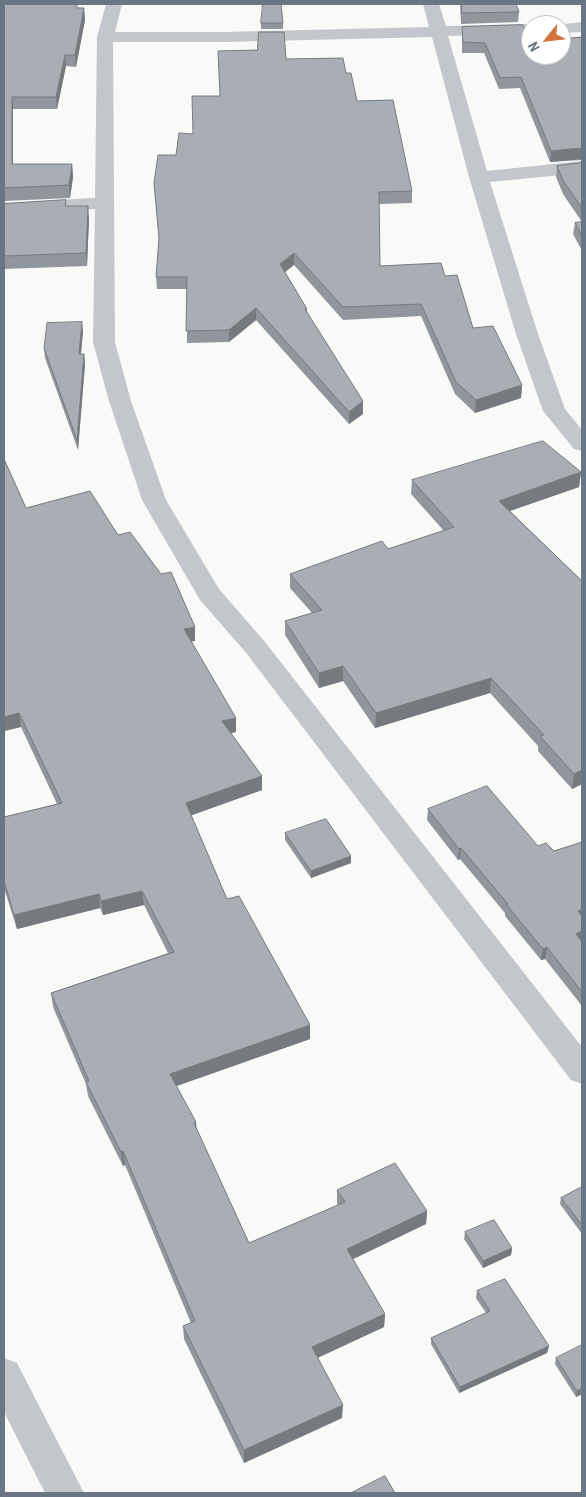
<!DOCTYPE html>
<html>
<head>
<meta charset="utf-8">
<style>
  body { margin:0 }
  #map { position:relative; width:586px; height:1497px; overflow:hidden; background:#f9f9f7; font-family:"Roboto Condensed",sans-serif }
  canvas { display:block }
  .frame { position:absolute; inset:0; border:5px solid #6b7685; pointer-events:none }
  .north { position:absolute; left:521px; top:15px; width:50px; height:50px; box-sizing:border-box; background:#fff; border:1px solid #c4c8ce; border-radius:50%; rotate:241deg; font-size:14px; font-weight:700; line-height:20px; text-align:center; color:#6b7685 }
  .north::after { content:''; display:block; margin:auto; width:18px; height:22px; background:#d2733e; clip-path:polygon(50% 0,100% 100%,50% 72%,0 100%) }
</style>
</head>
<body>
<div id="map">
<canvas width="586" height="1497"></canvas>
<div class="frame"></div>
<div class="north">N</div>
</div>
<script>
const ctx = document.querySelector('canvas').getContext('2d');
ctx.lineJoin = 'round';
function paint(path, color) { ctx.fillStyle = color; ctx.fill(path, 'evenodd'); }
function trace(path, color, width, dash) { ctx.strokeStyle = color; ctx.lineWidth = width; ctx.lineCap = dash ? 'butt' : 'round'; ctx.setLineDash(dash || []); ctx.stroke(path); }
paint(new Path2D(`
  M106,4H122L115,32H224L429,27L423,4H439L446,26L531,24L535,25H531V34L448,36L487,171L582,161V173L490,182L538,334L565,409L582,430V451L574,449L543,411L516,334L469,177L432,37L224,42H113L115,342L131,401L166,500L219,589L265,642L582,1047V1084L571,1080L247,654L200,600L142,500L109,401L93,342L95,209L4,215V203L95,198L97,37Z
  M582,22V32L561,33V25H555Z
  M4,1358L17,1363L84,1493H45L4,1412Z`), '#c3c6ca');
paint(new Path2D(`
  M4,4L84,8L85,20L76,67L66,66L57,109H13V164H72L73,177L70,198L4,201V202Z
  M460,4H516L519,12L518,22L461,24Z
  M261,23H283V29H261Z
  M462,27L528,41L582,37V160L550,162L520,88L499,89L484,53H462Z
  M286,59L346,73L357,101L412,191V203L379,204L380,266L445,276L473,328L522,385L521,398L475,413L455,394L421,316L343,320L294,265L285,272L307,309V312L363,414L349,424L256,320L229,342L187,343V289H157L156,277L159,241L154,183L193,134L220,96Z
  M582,163V222L563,194L556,177L557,166Z
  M4,204L67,206L89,218L87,266L4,269Z
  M582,222V251L573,234L575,223Z
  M83,331L81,354H84L85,364L78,450L45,358L44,348Z
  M4,459L26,508L118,535L195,641H191L236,732L231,733L262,776V790L191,815L227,899L310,1025V1039L176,1086L249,1243L338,1205L337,1204V1190L427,1211L426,1224L353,1259L385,1314L384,1327L318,1358L342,1418L244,1463L184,1339L183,1326L191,1323L125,1165L123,1166L88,1096L86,1084L53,1007L51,993L168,953L144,905L103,915L100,908L17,929L4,888V817L57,804L21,727L4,731Z
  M581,472L579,487L510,511L582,581V784L572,789L538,751V746L490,693L375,728L343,681L319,688L285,635V621L312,613L290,588V574L388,549L444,531L411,494L412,480Z
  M428,809L582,942V1006L545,959L541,960L505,916V913L460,859L458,860L427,820Z
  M285,833L351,856V863L311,878L285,840Z
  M582,1187V1234L560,1204L561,1198Z
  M465,1232L512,1248L511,1255L483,1268L464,1239Z
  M582,1243V1252L581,1249Z
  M477,1291L549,1346L547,1353L459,1393L431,1344V1338L486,1313L476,1298Z
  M556,1358L582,1394L576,1397L555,1364Z`), '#91969c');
paint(new Path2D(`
  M84,8L85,20L76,67L75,55Z
  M65,55L66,66L57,109L56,97Z
  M12,97L13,109V177L12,164Z
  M582,148V159L550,162L551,151Z
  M72,164L73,177L70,198L69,185Z
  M88,206L89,218L87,266L86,253Z
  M294,253V265L280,276V264Z
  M256,308V320L229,342V330Z
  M82,322L83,331L80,364L79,354Z
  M84,354L85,364L78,450L77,440Z
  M522,385L521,398L475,413L476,400Z
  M363,401V414L349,424V412Z
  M581,472L579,487L498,515L499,501Z
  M195,627V641L184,643V629Z
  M343,666V681L319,688V673Z
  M491,678L490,693L375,728L376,713Z
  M19,713L21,727L4,731V717Z
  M236,718V732L223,735L222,721Z
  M582,770V784L572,789L574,774Z
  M262,776V790L187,817L186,803Z
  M461,848L460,859L458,860L459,849Z
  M351,856V863L311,878V871Z
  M142,891L144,905L103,915L101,901Z
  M99,894L100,908L17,929L14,915Z
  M582,909V919L578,911Z
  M582,931V942L574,946L576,934Z
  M547,947L545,959L541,960L543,949Z
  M310,1025V1039L171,1088L170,1074Z
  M196,1122L197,1135L194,1123Z
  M123,1151L125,1165L123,1166L121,1152Z
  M427,1211L426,1224L347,1262V1249Z
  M512,1248L511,1255L483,1268V1261Z
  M385,1314L384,1327L312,1360V1347Z
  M549,1346L547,1353L459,1393L460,1387Z
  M582,1388V1394L576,1397L577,1391Z
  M343,1405L342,1418L244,1463V1450Z`), '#767a7f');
const building = new Path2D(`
  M4,4H77V8H84L75,55H65L56,97H12V164H72L69,185L4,188Z
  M263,4H281L283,23H261Z
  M462,4H516L519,12L462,13Z
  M523,25L528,41L531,40V55H561V39L582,37V148L551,151L521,77L500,78L485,43L463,42L462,27Z
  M259,32H284L286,59L343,58L346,73H351L357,101L393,100L412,191L379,192L380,266L441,263L445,276L457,275L473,328L493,326L522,385L476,400L456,382L421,304L343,307L294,253L280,264L307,309H305L363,401L349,412L256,308L229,330L186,331L187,277H156L159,238L154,183L158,155H176L179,133L193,134L192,96H220L218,51L257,50Z
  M582,163V208L564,182L557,166Z
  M66,200L65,206H88L86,253L4,256V204Z
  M582,222V236L575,223Z
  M82,322L79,354H84L77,440L44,348L47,323Z
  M543,441L581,472L499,501L582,581V770L574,774L540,736L544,735L491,678L376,713L343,666L319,673L285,621L322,610L290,574L382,541L388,549L454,527L412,480Z
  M4,459L26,508L90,491L118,535L130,532L161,574L171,572L195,627L184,629L236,718L222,721L262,776L186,803L227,899L239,896L310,1025L170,1074L196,1122L194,1123L249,1243L345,1202L337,1190L395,1163L427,1211L347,1249L385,1314L312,1347L343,1405L244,1450L183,1326L195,1321L123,1151L121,1152L86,1082L89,1081L51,993L174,952L142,891L101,901L99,894L14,915L4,881V817L62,803L19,713L4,717Z
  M487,786L538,846L546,843L554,851L582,842V909L578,911L582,916V931L576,934L582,942V992L547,947L543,949L506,904H508L461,848L459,849L428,809Z
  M326,819L351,856L311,871L285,833Z
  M582,1187V1225L561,1198Z
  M494,1220L512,1248L483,1261L465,1232Z
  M505,1279L549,1346L460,1387L431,1338L490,1311L477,1291Z
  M582,1345V1388L577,1391L556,1358Z
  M385,1476L395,1493H351Z`);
paint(building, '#a9aeb5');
trace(building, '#767a7f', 1);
</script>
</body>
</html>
